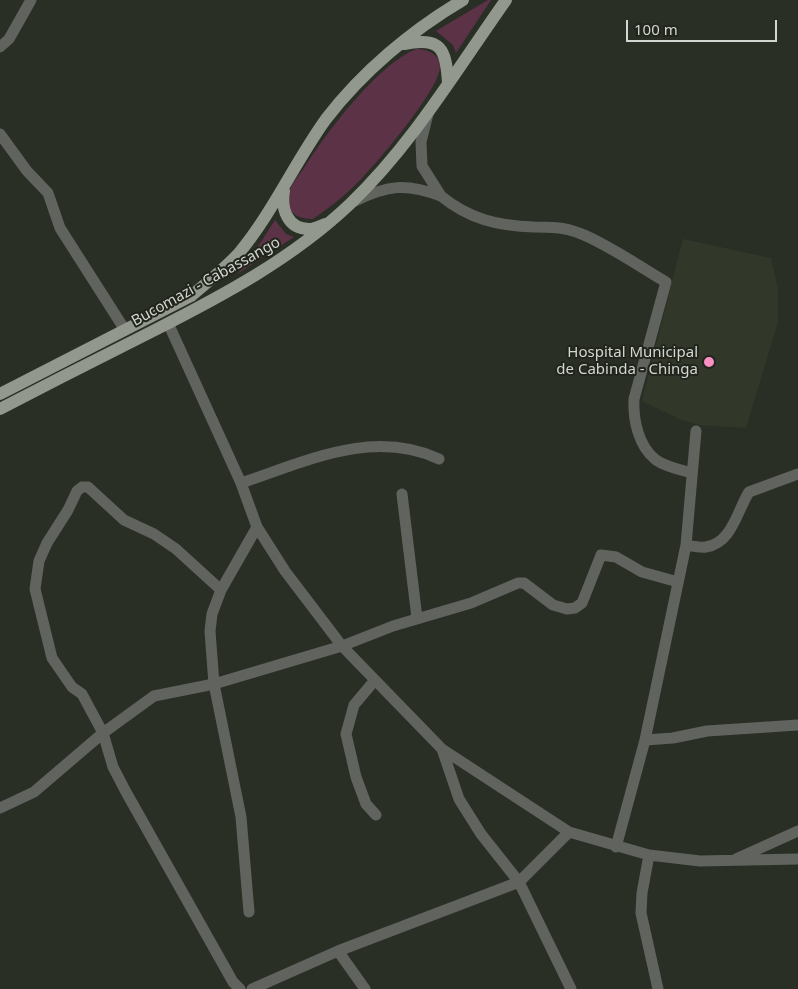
<!DOCTYPE html>
<html>
<head>
<meta charset="utf-8">
<style>
  body { margin:0 }
  #map { position:relative; width:798px; height:989px; overflow:hidden; background:#2a2f26; font-family:"Noto Sans",sans-serif }
  canvas { display:block }
  .scale { position:absolute; left:626px; top:20px; width:151px; height:22px; box-sizing:border-box; border:2px solid #d3d6d1; border-top:0; padding-left:6px; font-size:15px; line-height:18px; white-space:nowrap; color:#d3d6d1; -webkit-text-stroke:4px #21251c; paint-order:stroke }
</style>
</head>
<body>
<div id="map">
<canvas width="798" height="989"></canvas>
<div class="scale">100 m</div>
</div>
<script>
const ctx = document.querySelector('canvas').getContext('2d');
ctx.lineJoin = 'round';
function paint(path, color) { ctx.fillStyle = color; ctx.fill(path, 'evenodd'); }
function trace(path, color, width, dash) { ctx.strokeStyle = color; ctx.lineWidth = width; ctx.lineCap = dash ? 'butt' : 'round'; ctx.setLineDash(dash || []); ctx.stroke(path); }
function write(font, color, halo, rows, align = 'center') {
  ctx.font = font + ' "Noto Sans",sans-serif'; ctx.lineWidth = 4; ctx.setLineDash([]); ctx.textBaseline = 'middle'; ctx.strokeStyle = halo; ctx.fillStyle = color; for (const [text, x, y, turn = 0] of rows) {
    ctx.save(); ctx.translate(x, y); ctx.rotate((+turn || 0) * Math.PI / 180); ctx.textAlign = isNaN(turn) ? turn : align; if (halo) ctx.strokeText(text, 0, 0); ctx.fillText(text, 0, 0); ctx.restore();
  }
}
paint(new Path2D(`
  M683,239L771,258L778,289V322L746,428L699,425L679,419L642,401Z`), '#31382a');
paint(new Path2D(`
  M488,0H491L456,53L453,45L436,31Z
  M416,49C427,49 440,54 440,67C439,90 380,159 363,177C348,193 332,206 313,219C301,219 286,214 287,199C288,188 298,177 304,168C327,132 377,65 416,49Z
  M275,220L286,234L294,237L237,274L252,256Z`), '#5c3246');
trace(new Path2D(`
  M0,47L9,39L31,0
  M0,134L27,171L48,193L60,228L125,330
  M441,196C469,219 498,226 534,227C549,227 564,227 579,233C606,243 640,267 666,282L634,399C633,419 638,446 656,460C666,467 681,470 692,473
  M355,201C388,185 406,183 441,196L422,166L421,142L428,114
  M168,323L241,483L257,527L285,571L342,646L442,749L569,832L649,855L700,861L798,859
  M241,483C305,462 372,428 439,459
  M402,494L417,618
  M686,545C692,546 700,548 706,547C732,543 737,511 749,492L798,474
  M221,590L176,549L154,534L124,520L88,487H82L77,491L68,510L47,543L39,561L35,589L52,658L72,687L82,694L103,733L113,767L126,792L233,982L240,989
  M375,680L354,705L346,734L356,777L366,804L376,815
  M645,740L673,738L707,731L798,725
  M442,749L459,799L481,834L519,882L571,989
  M0,808L34,792L103,733L154,696L214,684L342,646L393,626L471,603L518,583H524L553,605L567,609L575,608L582,603L601,555L616,557L642,572L678,582
  M616,847L645,740L686,545L696,431
  M649,855L642,893L641,913L658,989
  M736,859L798,831
  M249,912L241,817L214,684L210,631L212,614L221,590L257,527
  M338,951L365,989
  M252,989L338,951L519,882L569,832`), '#61635f', 11);
trace(new Path2D(`
  M404,44C441,37 446,48 448,83
  M284,191C281,208 287,229 309,229C314,229 320,226 325,224
  M0,394L191,296C208,282 224,269 239,253C273,212 295,162 326,119C362,72 412,30 463,0
  M0,409C50,383 101,357 151,332C222,296 292,259 350,204C412,145 457,69 506,0`), '#93988f', 12);
for (const [x, y, r, color] of [
  [709,362,6,"#fb8fc4"]
]) { const dot = new Path2D(); dot.arc(x, y, r, 0, 2 * Math.PI); ctx.fillStyle = color; ctx.fill(dot); trace(dot, '#21251c', 2); }
write('15px', '#d3d6d1', '#21251c', [
  ["Bucomazi - Cabassango",206,282,-29]
]);
write('15px', '#d3d6d1', '#21251c', [
  ["Hospital Municipal",698,353],
  ["de Cabinda - Chinga",698,370]
], 'right');
</script>
</body>
</html>
